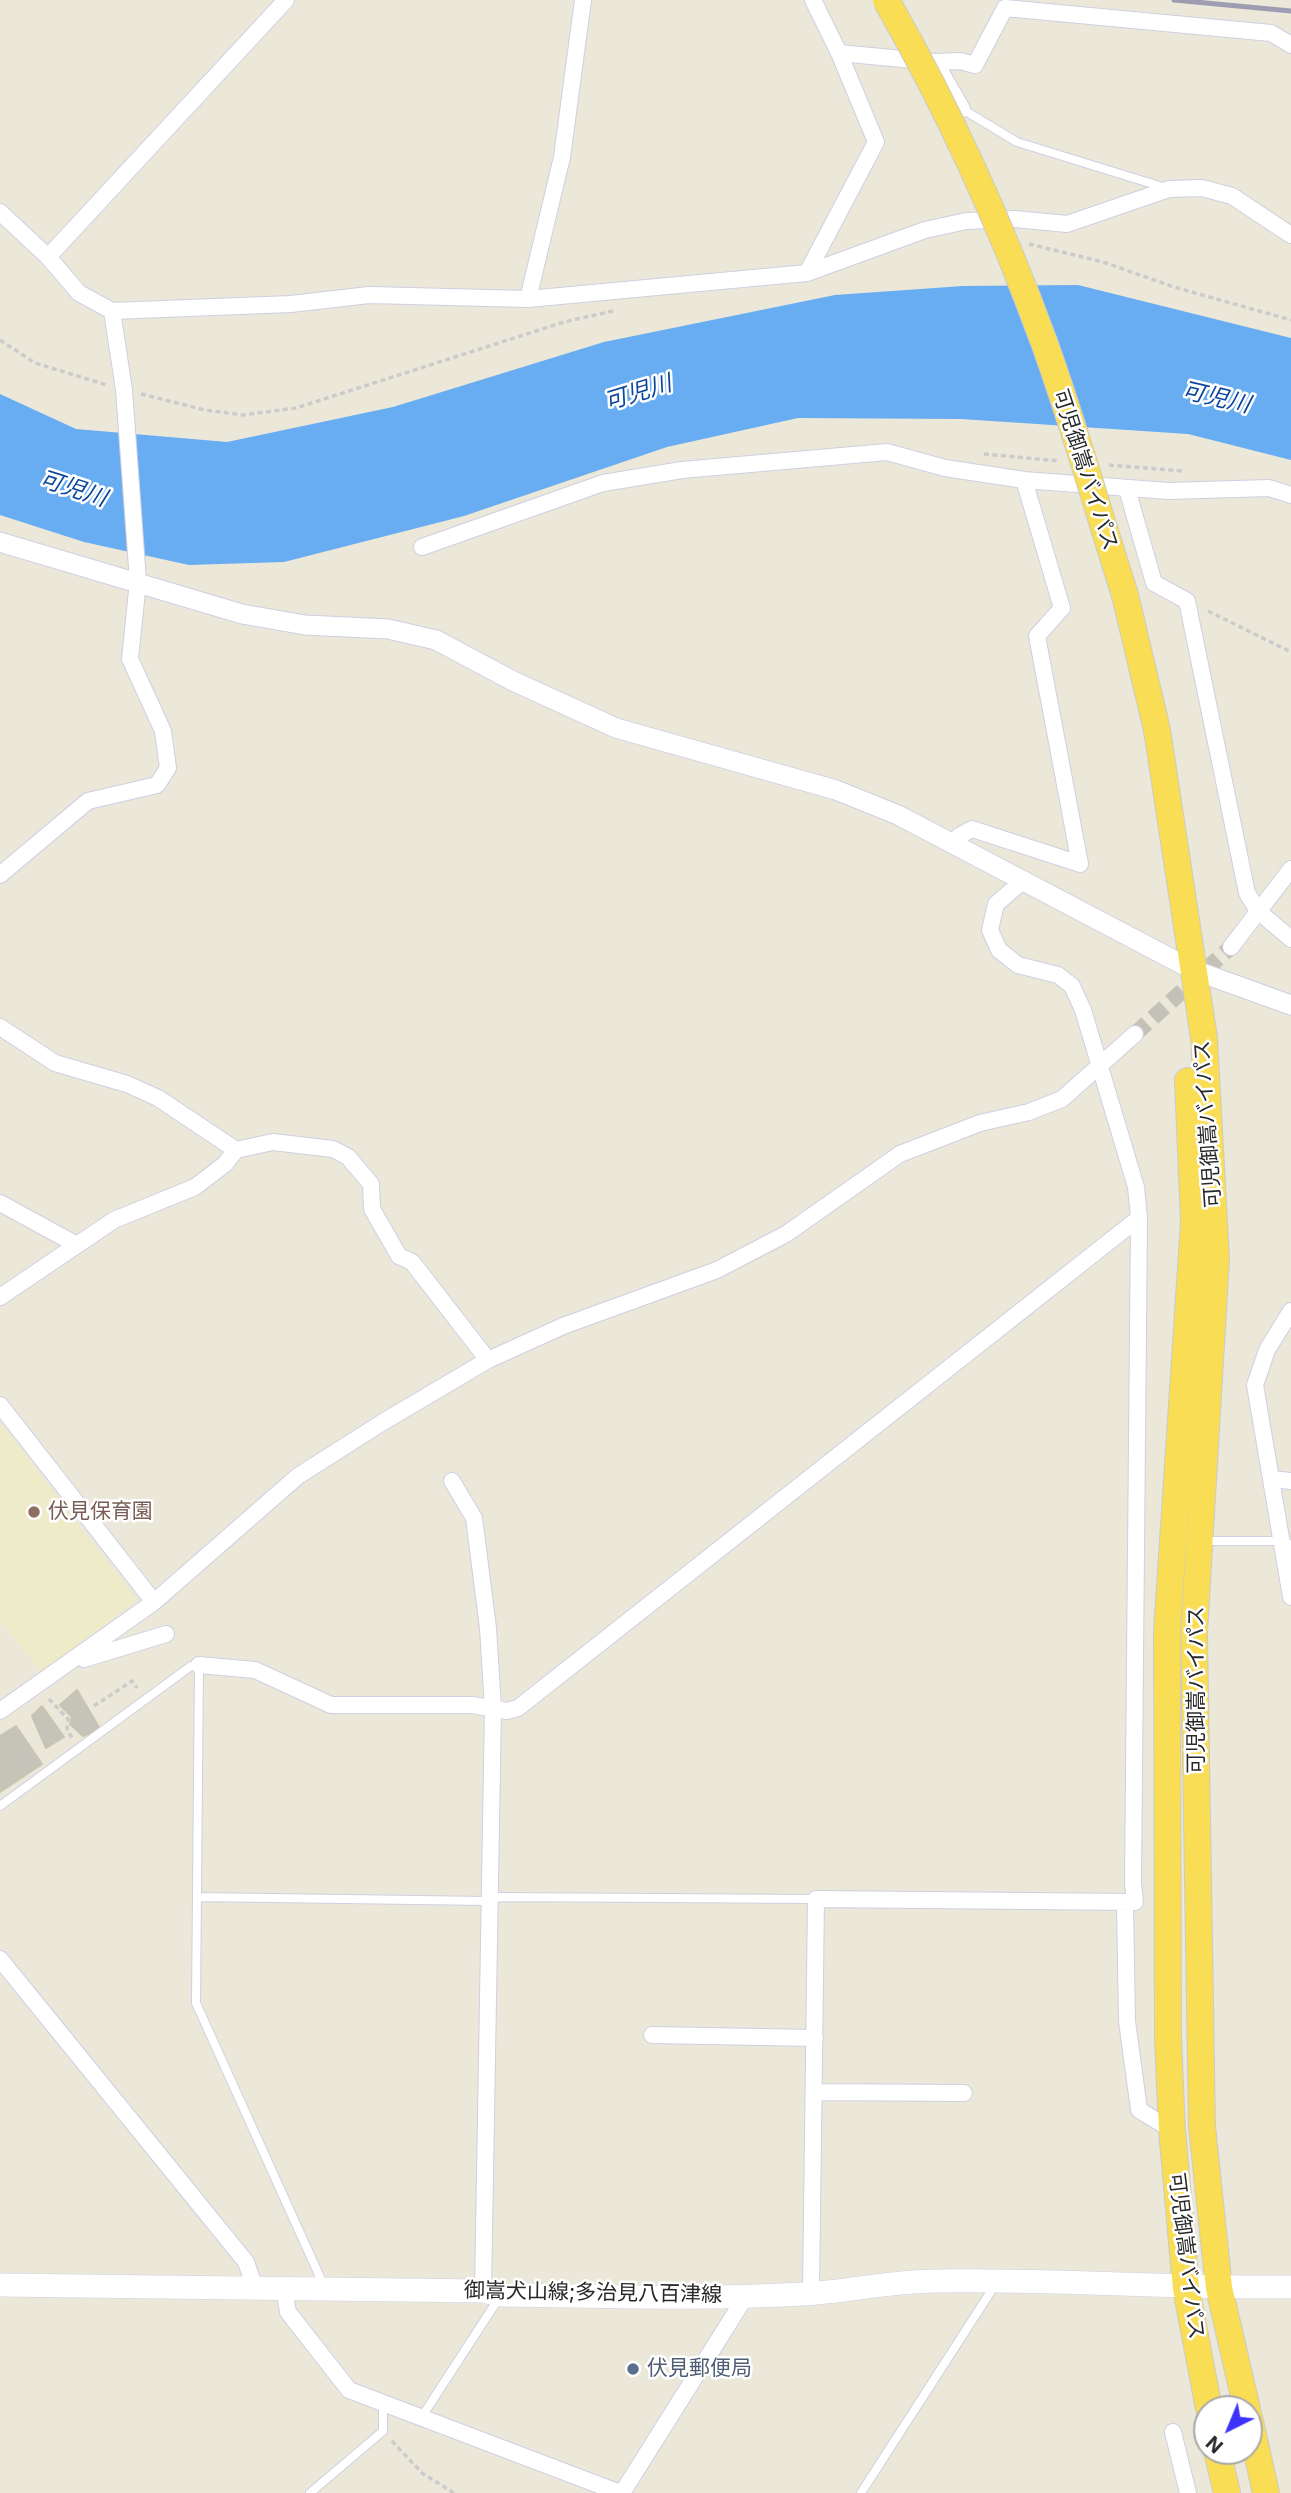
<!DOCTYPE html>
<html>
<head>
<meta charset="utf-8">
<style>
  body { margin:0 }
  #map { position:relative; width:1291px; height:2493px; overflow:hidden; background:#ebe8d9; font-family:Inter,sans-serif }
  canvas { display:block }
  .north { position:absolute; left:1193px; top:2395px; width:70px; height:70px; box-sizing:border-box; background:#fff; border:2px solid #a9a9a9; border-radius:50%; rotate:223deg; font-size:19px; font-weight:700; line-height:28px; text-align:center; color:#282828 }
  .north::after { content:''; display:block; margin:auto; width:24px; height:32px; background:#3e33fe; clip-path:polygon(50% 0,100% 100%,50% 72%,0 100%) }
</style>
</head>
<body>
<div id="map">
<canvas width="1291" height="2493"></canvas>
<div class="north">N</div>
</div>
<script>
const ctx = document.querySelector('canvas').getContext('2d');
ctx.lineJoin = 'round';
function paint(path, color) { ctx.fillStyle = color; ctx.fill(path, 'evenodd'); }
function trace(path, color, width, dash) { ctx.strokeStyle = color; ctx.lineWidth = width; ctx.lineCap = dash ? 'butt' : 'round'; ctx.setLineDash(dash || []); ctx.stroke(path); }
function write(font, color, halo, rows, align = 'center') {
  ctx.font = font + ' Inter,"Noto Sans JP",sans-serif'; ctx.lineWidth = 5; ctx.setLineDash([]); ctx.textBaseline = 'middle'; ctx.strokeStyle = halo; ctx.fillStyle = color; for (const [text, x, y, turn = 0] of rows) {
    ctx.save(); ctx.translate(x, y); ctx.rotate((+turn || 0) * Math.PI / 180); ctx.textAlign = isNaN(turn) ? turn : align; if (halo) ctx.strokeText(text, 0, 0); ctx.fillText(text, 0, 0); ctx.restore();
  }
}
paint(new Path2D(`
  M0,1423L136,1600L42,1673L0,1620Z`), '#eeebc8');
paint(new Path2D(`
  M1078,285L1291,338V460L1188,434L961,419L798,418L667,447L464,516L284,562L189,565L84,542L0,515V394L76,429L227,442L393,407L604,342L835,295L963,286Z`), '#68acf1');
const building = new Path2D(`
  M77,1690L100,1729L83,1736L70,1724L72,1717L60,1705Z
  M42,1706L64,1737L46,1748L32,1716Z
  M16,1726L42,1764L0,1792V1736Z`);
paint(building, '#c6c4b9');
trace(building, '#c6c4b3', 2);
trace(new Path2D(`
  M1135,1034L1231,947`), '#c4c2b6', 16, [16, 8]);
const service = new Path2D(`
  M962,109L1017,142L1166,188
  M1204,1541H1282L1291,1545
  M0,1806L191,1666L199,1665L196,2003L324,2286
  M197,1897L488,1901L499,1897L816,1899
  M421,2418L499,2298
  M310,2493L383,2431V2404
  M861,2493L995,2285`);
const minor = new Path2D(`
  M839,53L935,62L962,109
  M935,62L960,61L975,65L1005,8L1271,33L1291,45
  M0,212L48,257L79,293L112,311L291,304L369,295L528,299L807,273L925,230L966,221L1015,219L1067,224L1169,189L1202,188L1232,196L1291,235
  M48,257L286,0
  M807,273L876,142L839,53L813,0
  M528,299L562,157L583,0
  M1127,489L1154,583L1187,601L1247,893L1258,911L1291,939
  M422,547L603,483L682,470L887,452L945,468L1024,480L1168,491L1269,488L1291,495
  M955,843L959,836L972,829L1080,864L1037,636L1062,608L1024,480
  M0,875L88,801L157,785L168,768L163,731L130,659L138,581L124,390L112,311
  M1231,947L1291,869
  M0,1027L55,1063L127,1084L158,1098L236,1150
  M0,1203L77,1245
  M0,1297L114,1220L195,1187L225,1164L236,1150L273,1142L333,1149L348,1157L371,1184L372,1209L399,1256L412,1262L488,1360
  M1291,1311L1267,1350L1255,1385L1291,1597
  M0,1405L154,1602
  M1272,1479L1291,1481
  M452,1481L474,1518L488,1628L493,1708L483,2291
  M84,1659L166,1634
  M199,1665L255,1670L331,1705H473L507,1711L518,1708L1139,1218
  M0,1711L154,1602L298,1476L383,1422L488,1360L563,1326L717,1270L786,1234L900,1154L980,1123L1029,1112L1062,1099L1135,1034
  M1125,1903L1127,2021L1139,2110L1172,2130
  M0,1959L246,2262L255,2288
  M652,2035L815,2038
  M814,2092L964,2093
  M284,2289L288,2312L349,2390L620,2493
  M811,2293L816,1899L1135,1902L1133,1883L1139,1218L1136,1187L1083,1010L1072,986L1058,975L1018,965L999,950L990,930L996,904L1024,880
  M1173,2432L1188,2493
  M622,2493L746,2296`);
const tertiary = new Path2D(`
  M0,542L242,614L305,625L388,629L436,640L513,681L616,728L836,790L898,815L1191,969L1291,1005`);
const secondary = new Path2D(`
  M0,2285L483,2291L500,2295C601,2296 703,2300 803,2294C847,2292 891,2281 935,2281C1054,2279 1172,2288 1291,2287`);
const trunk = new Path2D(`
  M1125,595L1157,730L1204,1038L1216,1259L1194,1633L1202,2127L1219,2288L1247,2409
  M1188,1081L1194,1222L1167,1632L1168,2040L1172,2130L1186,2288L1209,2409
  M1249,2417L1266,2493
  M1217,2451L1227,2493`);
trace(service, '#cfcfe2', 10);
trace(minor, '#cfcfe2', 18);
trace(tertiary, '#cfcfe2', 21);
trace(secondary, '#cfcfe2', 24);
trace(trunk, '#cbcbcb', 28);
trace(new Path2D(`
  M1029,244L1103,262L1174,287L1291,320
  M0,340L35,363L107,385
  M141,394L205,410L243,415L296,408L564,322L613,311
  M984,454L1060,461
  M1109,465L1182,471
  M1208,611L1291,652
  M49,1699L68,1719L67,1729L72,1738
  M94,1706L132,1681L137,1688
  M392,2441L422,2473L454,2493`), '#cbcbcb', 3.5, [5, 3.5]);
trace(service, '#fff', 8);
trace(minor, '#fff', 16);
trace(tertiary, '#fff', 19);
trace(secondary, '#fff', 23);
trace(trunk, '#f9dd54', 26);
trace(new Path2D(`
  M1174,0L1291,11`), '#9e9cb3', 5);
const trunkBridge = new Path2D(`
  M886,0C948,108 1001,225 1044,342C1074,425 1098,511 1125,595`);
trace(trunkBridge, '#cbcbcb', 28, []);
trace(trunkBridge, '#f9dd54', 26);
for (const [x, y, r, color] of [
  [34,1512,7,"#8d6e63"],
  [633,2369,7,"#5c6f8a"]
]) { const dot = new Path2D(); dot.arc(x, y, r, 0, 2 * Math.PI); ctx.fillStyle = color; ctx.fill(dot); trace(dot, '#fff', 2.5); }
write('21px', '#282828', '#fff', [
  ["可児御嵩バイパス",1085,470,72],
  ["可児御嵩バイパス",1208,1124,-94],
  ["可児御嵩バイパス",1197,1690,-90],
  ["可児御嵩バイパス",1186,2256,83],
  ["御嵩犬山線;多治見八百津線",593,2293,1]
]);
write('21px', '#785e54', '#fff', [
  ["伏見保育園",48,1512]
], 'left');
write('21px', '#4e5e75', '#fff', [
  ["伏見郵便局",647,2369]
], 'left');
write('italic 23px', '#0a469b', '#fff', [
  ["可児川",638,393,-17],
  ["可児川",1216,398,13],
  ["可児川",73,489,18]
]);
</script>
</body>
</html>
